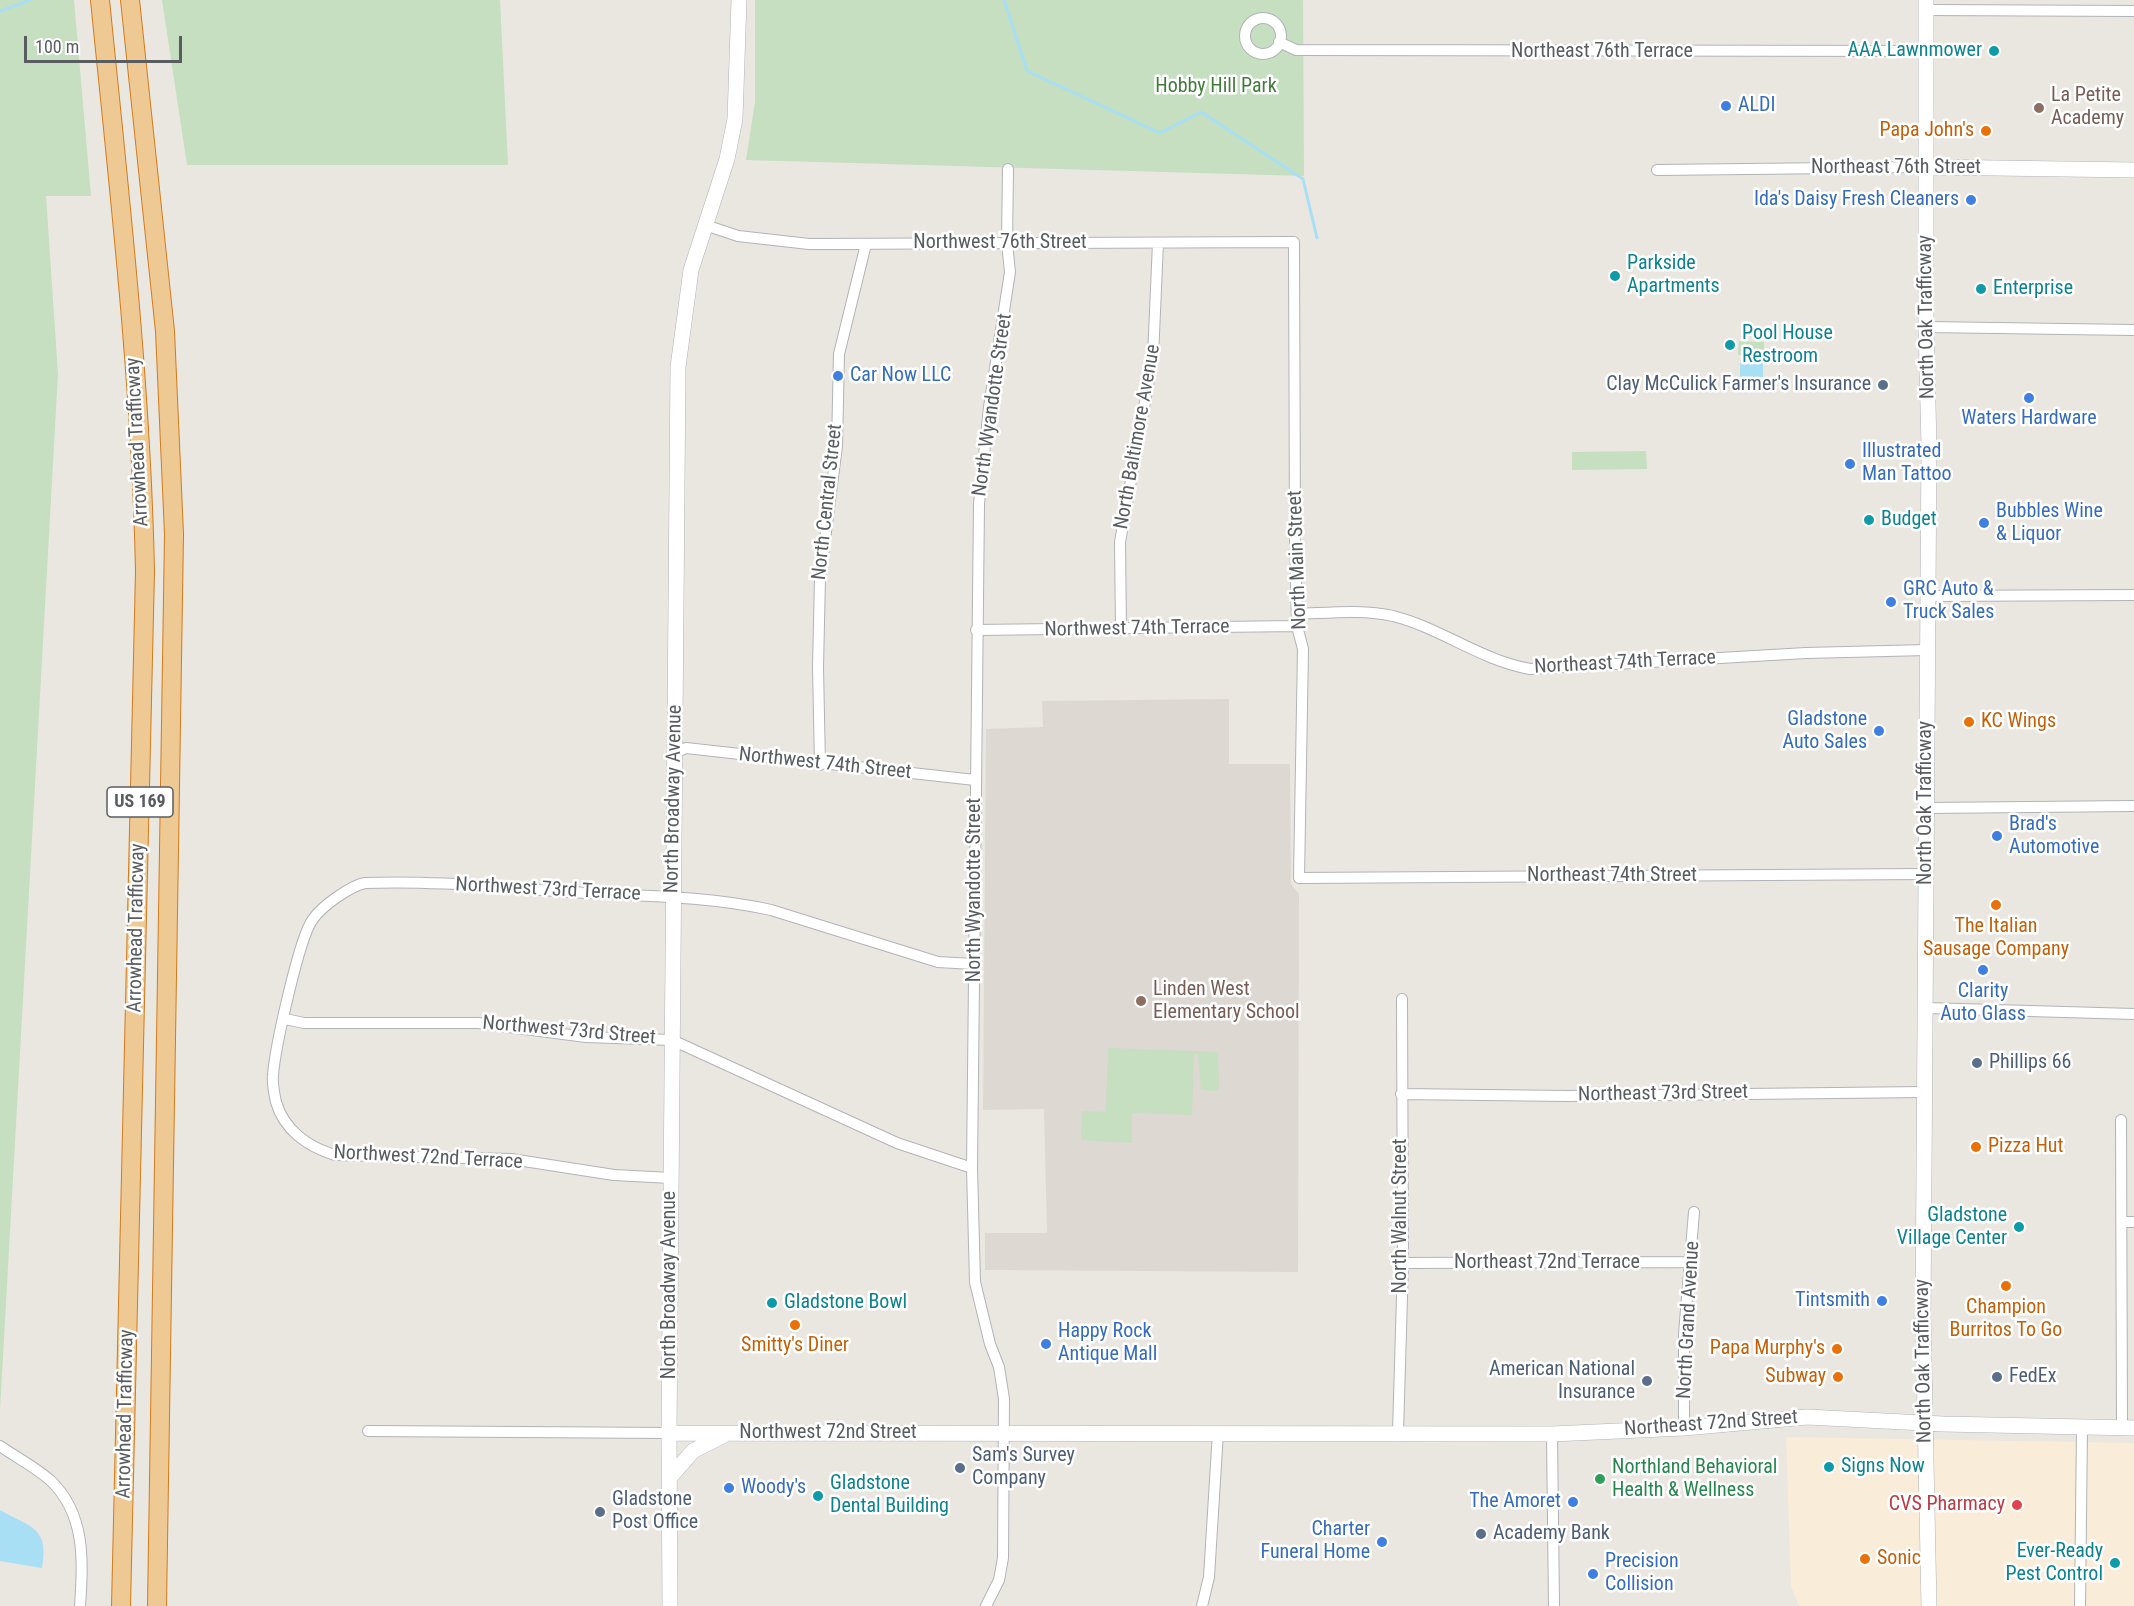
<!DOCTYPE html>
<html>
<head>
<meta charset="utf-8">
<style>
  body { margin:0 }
  #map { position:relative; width:2134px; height:1606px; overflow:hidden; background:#eae7e1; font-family:"Roboto Condensed",sans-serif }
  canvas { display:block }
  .scale { position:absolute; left:24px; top:36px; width:158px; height:27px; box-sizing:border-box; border:3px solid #595d60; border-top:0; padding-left:8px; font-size:18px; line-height:21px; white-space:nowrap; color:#595d60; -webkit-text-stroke:4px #fff; paint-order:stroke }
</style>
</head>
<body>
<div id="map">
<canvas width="2134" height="1606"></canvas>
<div class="scale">100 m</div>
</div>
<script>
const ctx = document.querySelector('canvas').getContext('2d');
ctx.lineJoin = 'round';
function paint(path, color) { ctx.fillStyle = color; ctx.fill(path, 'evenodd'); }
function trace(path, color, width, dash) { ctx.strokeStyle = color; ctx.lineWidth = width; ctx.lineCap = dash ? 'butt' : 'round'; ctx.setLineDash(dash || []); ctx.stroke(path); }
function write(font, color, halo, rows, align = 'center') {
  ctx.font = font + ' "Roboto Condensed",sans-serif'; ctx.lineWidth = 5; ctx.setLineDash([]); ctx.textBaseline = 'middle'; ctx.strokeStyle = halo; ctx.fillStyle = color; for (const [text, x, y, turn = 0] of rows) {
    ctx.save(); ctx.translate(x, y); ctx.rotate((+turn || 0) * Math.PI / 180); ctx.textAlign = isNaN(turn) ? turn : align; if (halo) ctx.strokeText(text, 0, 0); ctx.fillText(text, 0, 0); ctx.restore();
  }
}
paint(new Path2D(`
  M1786,1437L2134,1443V1606H1799L1791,1586Z`), '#f9ecd8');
paint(new Path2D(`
  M1229,699V764H1290L1291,884L1299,894L1298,1272L985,1270V1233H1047L1044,1109L983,1110L986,729L1043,727L1042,701Z`), '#ddd8d2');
paint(new Path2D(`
  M0,0H74L91,196H46L58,374L0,1410Z
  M162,0H500L508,165H187Z
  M755,0H1303L1304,176L746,160L755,102Z
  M1739,341L1764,342V356L1738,355Z
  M1646,451L1647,469L1572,470V452Z
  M1108,1048L1218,1052L1219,1088L1215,1091L1201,1090L1198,1055L1194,1054L1192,1115L1132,1113V1143L1081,1140L1082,1111L1106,1112Z`), '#c5dfc0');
paint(new Path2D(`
  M1740,363H1763V377H1740Z
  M0,1510C32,1528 49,1527 42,1568L0,1561Z`), '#a8dff4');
trace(new Path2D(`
  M1004,0L1027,71L1160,133L1201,112L1303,179L1317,238
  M0,11L30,0`), '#a8dff4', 3);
const street = new Path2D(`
  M1926,10L2134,11
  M1245 36a18 18 0 1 1 36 0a18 18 0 1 1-36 0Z
  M1279,42L1296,50L1926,51
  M1657,170L1925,167
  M708,226L738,236L809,244L1294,242L1295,532L1297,626L1303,649L1299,878L1925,874
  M1926,327L2134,330
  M1928,596L2134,595
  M1297,614C1329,613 1362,609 1393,616C1441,628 1480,660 1530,669L1806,653L1927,650
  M976,630L1297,626
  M1121,630L1120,542L1153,357L1158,243
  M675,753L686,748L975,780
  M820,765L818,667L820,578L837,446L839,354L866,244
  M1927,808L2134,806
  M1925,1008L2134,1014
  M285,1019L304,1023H478L586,1037L672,1040L897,1143L972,1168
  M1401,1094L1568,1096L1924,1092
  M2121,1120L2122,1428
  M671,1178L614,1175L511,1159L335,1155C308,1147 284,1130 276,1102C274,1093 272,1084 273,1075C275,1049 299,937 313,919C322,906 350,886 365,883C439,880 515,889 589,893C650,896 712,897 771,910L938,962L974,964
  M2122,1222H2134
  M1403,1263L1692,1262
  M1684,1428V1334L1694,1212
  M368,1431L669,1433
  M1398,1432L1403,1263L1402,999
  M1552,1434L1554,1606
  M0,1446C16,1457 35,1467 50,1480C86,1514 83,1561 80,1606
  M986,1606L999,1580L1003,1558L1004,1399L999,1367L990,1344L975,1282L972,1168L979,504L989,407L1010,272L1007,243L1008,169
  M1202,1606L1209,1577L1218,1432
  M2080,1606L2082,1428`);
const secondary = new Path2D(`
  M1926,0V327L1929,446L1923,1315L1929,1606
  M1925,167L2134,170
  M669,1433L1552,1434L1684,1428L1807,1417L1943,1424L2134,1428
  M671,1476L693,1451L724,1435
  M670,1606L669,1433L678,367L691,270L727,159L735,119L739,0`);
const highway = new Path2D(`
  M100,0C119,190 141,380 145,571L121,1606
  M130,0L165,331L174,534L157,1606`);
trace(street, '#b1b4b7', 12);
trace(secondary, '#b0b4b7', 16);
trace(highway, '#d17b1b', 20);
trace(street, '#fff', 10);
trace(secondary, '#fff', 15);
trace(highway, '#efc993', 18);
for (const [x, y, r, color] of [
  [1994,51,6,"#0f9aa8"],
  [1726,106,6,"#3f7fe0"],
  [2039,108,6,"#8d6e63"],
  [1986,131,6,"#e8710a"],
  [1971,200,6,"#3f7fe0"],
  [1615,276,6,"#0f9aa8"],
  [1981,289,6,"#0f9aa8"],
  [1730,345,6,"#0f9aa8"],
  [838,376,6,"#3f7fe0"],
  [1883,385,6,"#5c6f8a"],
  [2029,398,6,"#3f7fe0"],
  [1850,464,6,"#3f7fe0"],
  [1869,520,6,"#0f9aa8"],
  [1984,523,6,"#3f7fe0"],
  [1891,602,6,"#3f7fe0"],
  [1969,722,6,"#e8710a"],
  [1879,731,6,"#3f7fe0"],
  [1997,836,6,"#3f7fe0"],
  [1996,905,6,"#e8710a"],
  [1983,970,6,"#3f7fe0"],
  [1141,1001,6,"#8d6e63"],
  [1977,1063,6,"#5c6f8a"],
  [1976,1147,6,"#e8710a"],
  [2019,1227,6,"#0f9aa8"],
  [2006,1286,6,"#e8710a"],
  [1882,1301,6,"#3f7fe0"],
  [772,1303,6,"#0f9aa8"],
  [795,1325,6,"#e8710a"],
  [1046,1344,6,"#3f7fe0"],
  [1837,1349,6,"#e8710a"],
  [1838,1377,6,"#e8710a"],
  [1997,1377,6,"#5c6f8a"],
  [1647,1381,6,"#5c6f8a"],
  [1829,1467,6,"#0f9aa8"],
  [960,1468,6,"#5c6f8a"],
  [1600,1479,6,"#2e9e5b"],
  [729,1488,6,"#3f7fe0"],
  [818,1496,6,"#0f9aa8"],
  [1573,1502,6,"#3f7fe0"],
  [2017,1505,6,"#e0444e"],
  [600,1512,6,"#5c6f8a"],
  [1481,1534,6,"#5c6f8a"],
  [1382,1542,6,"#3f7fe0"],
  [1865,1559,6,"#e8710a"],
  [2115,1563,6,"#0f9aa8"],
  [1593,1574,6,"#3f7fe0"]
]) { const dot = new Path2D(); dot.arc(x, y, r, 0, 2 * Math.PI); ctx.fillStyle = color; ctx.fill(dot); trace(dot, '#fff', 2); }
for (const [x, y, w] of [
  [140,802,66]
]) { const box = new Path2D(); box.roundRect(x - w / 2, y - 15, w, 30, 4.5); ctx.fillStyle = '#fff'; ctx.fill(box); trace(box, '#595d60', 1.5); }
write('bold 18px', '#595d60', null, [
  ["US 169",140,802]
]);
write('20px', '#0d838f', '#fff', [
  ["AAA Lawnmower",1982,51,"right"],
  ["Parkside",1627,264],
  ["Apartments",1627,287],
  ["Enterprise",1993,289],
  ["Pool House",1742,334],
  ["Restroom",1742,357],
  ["Budget",1881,520],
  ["Gladstone",2007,1216,"right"],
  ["Village Center",2007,1239,"right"],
  ["Gladstone Bowl",784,1303],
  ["Signs Now",1841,1467],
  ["Gladstone",830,1484],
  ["Dental Building",830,1507],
  ["Ever-Ready",2103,1552,"right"],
  ["Pest Control",2103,1575,"right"]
], 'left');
write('20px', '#595d60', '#fff', [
  ["Northeast 76th Terrace",1602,52],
  ["Northeast 76th Street",1896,168],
  ["Northwest 76th Street",1000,243],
  ["North Oak Trafficway",1927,317,-91],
  ["North Wyandotte Street",993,405,-82],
  ["North Baltimore Avenue",1138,437,-80],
  ["Arrowhead Trafficway",138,442,-93],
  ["North Central Street",828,502,-84],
  ["North Main Street",1298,560,-92],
  ["Northwest 74th Terrace",1137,629,-1],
  ["Northeast 74th Terrace",1625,663,-3],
  ["Northwest 74th Street",825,764,6],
  ["North Broadway Avenue",674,799,-89],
  ["North Oak Trafficway",1926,803,-90],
  ["Northeast 74th Street",1612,876],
  ["Northwest 73rd Terrace",548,890,3],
  ["North Wyandotte Street",975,890,-90],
  ["Arrowhead Trafficway",137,928,-89],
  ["Northwest 73rd Street",569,1031,5],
  ["Northeast 73rd Street",1663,1094,-1],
  ["Northwest 72nd Terrace",428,1158,3],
  ["North Walnut Street",1401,1216,-90],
  ["Northeast 72nd Terrace",1547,1263],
  ["North Broadway Avenue",670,1285,-90],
  ["North Grand Avenue",1689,1320,-87],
  ["North Oak Trafficway",1924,1361,-91],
  ["Arrowhead Trafficway",126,1414,-89],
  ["Northeast 72nd Street",1711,1424,-4],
  ["Northwest 72nd Street",828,1433]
]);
write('20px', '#447b3d', '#fff', [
  ["Hobby Hill Park",1216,87]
]);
write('20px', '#785e54', '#fff', [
  ["La Petite",2051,96],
  ["Academy",2051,119],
  ["Linden West",1153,990],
  ["Elementary School",1153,1013]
], 'left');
write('20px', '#366cbe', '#fff', [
  ["ALDI",1738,106],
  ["Ida's Daisy Fresh Cleaners",1959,200,"right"],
  ["Car Now LLC",850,376],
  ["Waters Hardware",2029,419,"center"],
  ["Illustrated",1862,452],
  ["Man Tattoo",1862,475],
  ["Bubbles Wine",1996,512],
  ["& Liquor",1996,535],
  ["GRC Auto &",1903,590],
  ["Truck Sales",1903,613],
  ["Gladstone",1867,720,"right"],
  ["Auto Sales",1867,743,"right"],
  ["Brad's",2009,825],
  ["Automotive",2009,848],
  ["Clarity",1983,992,"center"],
  ["Auto Glass",1983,1015,"center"],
  ["Tintsmith",1870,1301,"right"],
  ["Happy Rock",1058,1332],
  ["Antique Mall",1058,1355],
  ["Woody's",741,1488],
  ["The Amoret",1561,1502,"right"],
  ["Charter",1370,1530,"right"],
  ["Funeral Home",1370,1553,"right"],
  ["Precision",1605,1562],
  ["Collision",1605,1585]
], 'left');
write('20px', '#c56008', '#fff', [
  ["Papa John's",1974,131],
  ["KC Wings",1981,722,"left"],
  ["The Italian",1996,927,"center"],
  ["Sausage Company",1996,950,"center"],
  ["Pizza Hut",1988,1147,"left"],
  ["Champion",2006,1308,"center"],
  ["Burritos To Go",2006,1331,"center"],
  ["Smitty's Diner",795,1346,"center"],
  ["Papa Murphy's",1825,1349],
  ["Subway",1826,1377],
  ["Sonic",1877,1559,"left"]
], 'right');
write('20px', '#4e5e75', '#fff', [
  ["Clay McCulick Farmer's Insurance",1871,385,"right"],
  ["Phillips 66",1989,1063],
  ["American National",1635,1370,"right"],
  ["Insurance",1635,1393,"right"],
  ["FedEx",2009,1377],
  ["Sam's Survey",972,1456],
  ["Company",972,1479],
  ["Gladstone",612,1500],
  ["Post Office",612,1523],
  ["Academy Bank",1493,1534]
], 'left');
write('20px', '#27864d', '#fff', [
  ["Northland Behavioral",1612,1468],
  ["Health & Wellness",1612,1491]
], 'left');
write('20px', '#be3a42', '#fff', [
  ["CVS Pharmacy",2005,1505]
], 'right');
</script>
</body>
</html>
